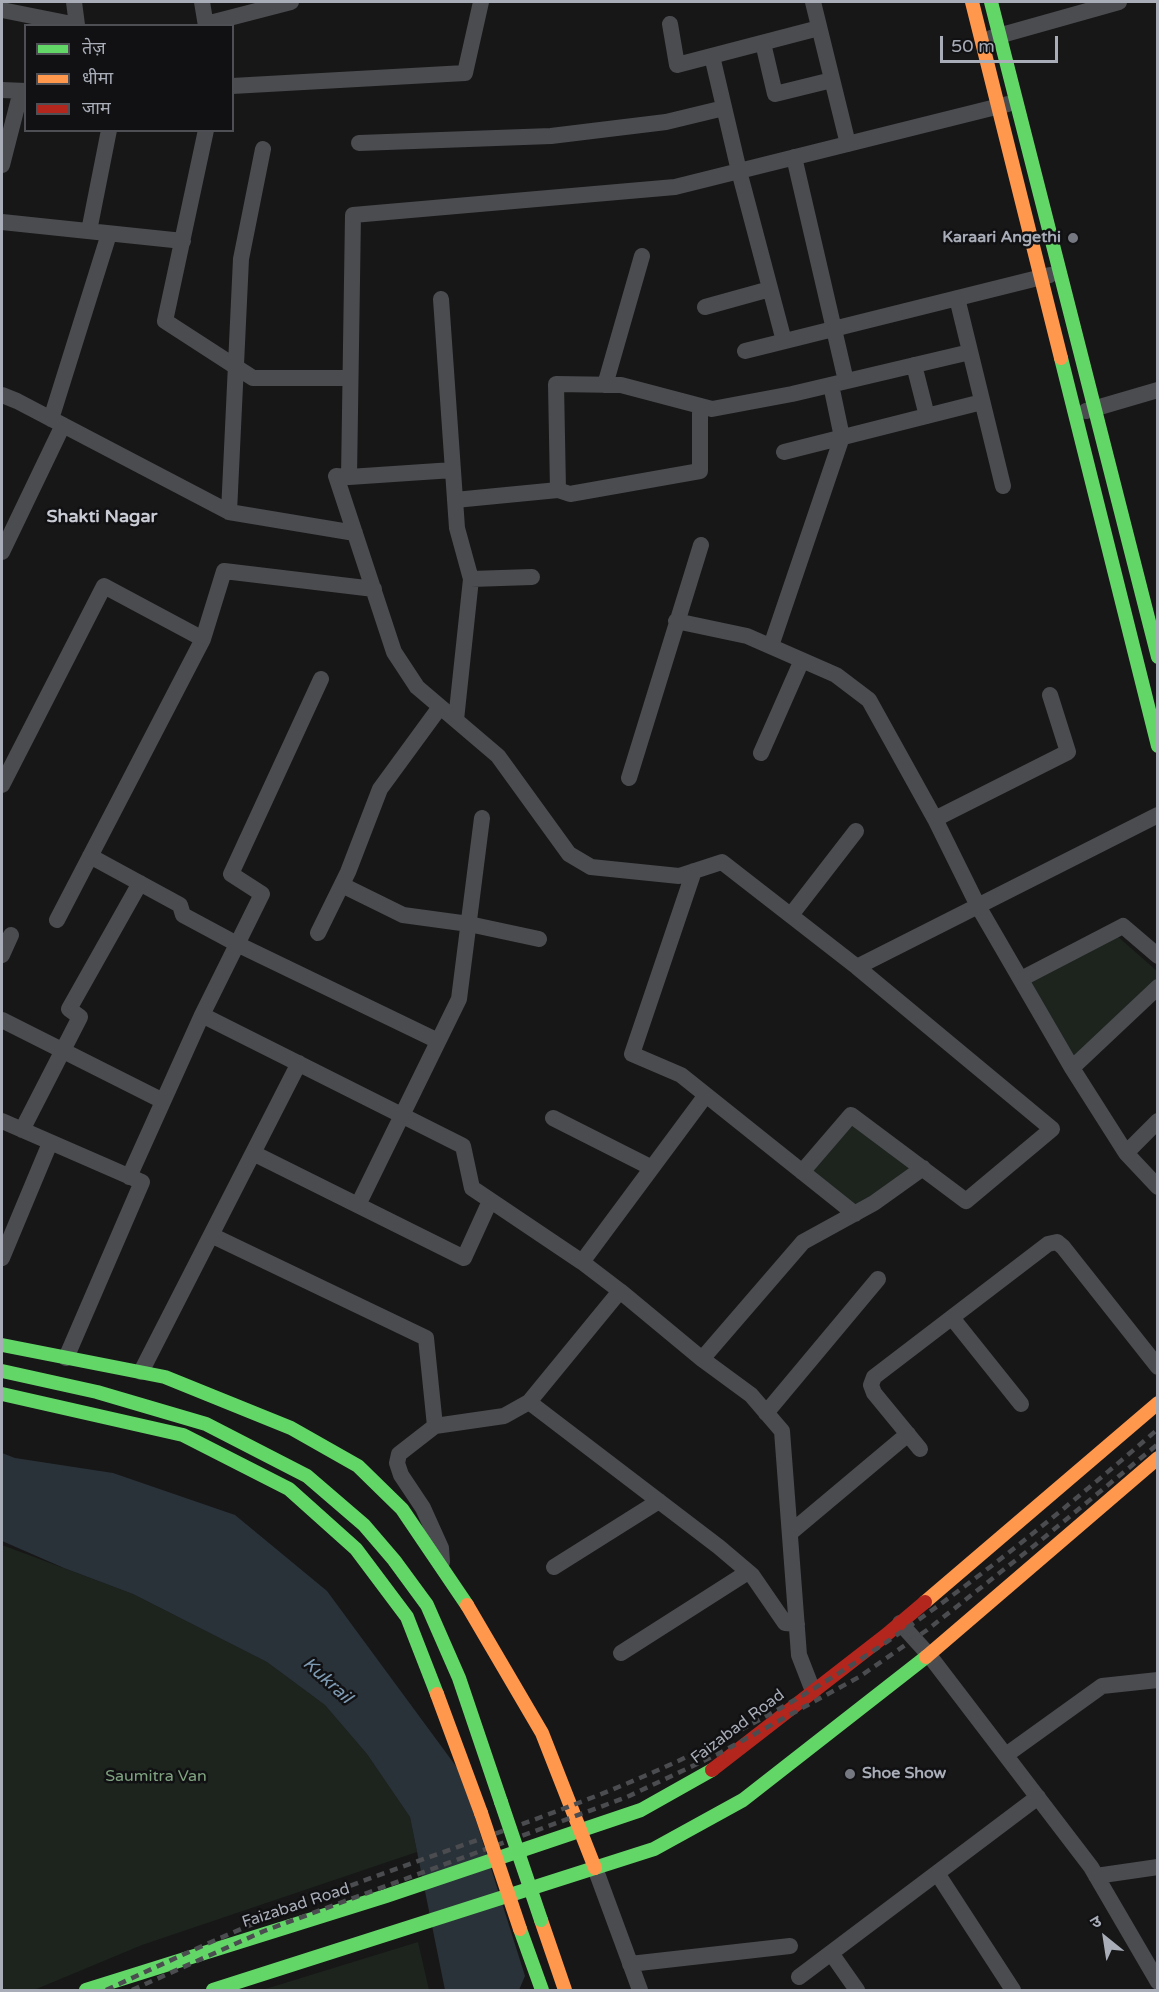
<!DOCTYPE html>
<html>
<head>
<meta charset="utf-8">
<style>
  body { margin:0 }
  #map { position:relative; width:1159px; height:1992px; overflow:hidden; background:#171717; font-family:"Varela Round","Noto Sans Devanagari",sans-serif }
  canvas { display:block }
  .frame { position:absolute; inset:0; border:3px solid #a8adb8; pointer-events:none }
  .legend { position:absolute; left:24px; top:24px; width:210px; height:108px; box-sizing:border-box; background:#111113; border:2px solid #4d4f55; margin:0; padding:8px 10px; list-style:none; font-size:18px; color:#a8adb8 }
  .legend li { display:flex; align-items:center; gap:12px; height:30px }
  .legend b { width:30px; border:2px solid #4d4f55 }
  .north { position:absolute; left:1075px; top:1908px; width:60px; height:60px; -webkit-text-stroke:4px #111113; paint-order:stroke; rotate:330deg; font-size:16px; font-weight:700; line-height:24px; text-align:center; color:#a8adb8 }
  .north::after { content:''; display:block; margin:auto; width:21px; height:27px; background:#a8adb8; clip-path:polygon(50% 0,100% 100%,50% 72%,0 100%) }
  .scale { position:absolute; left:940px; top:36px; width:118px; height:27px; box-sizing:border-box; border:3px solid #a8adb8; border-top:0; padding-left:8px; font-size:18px; line-height:21px; white-space:nowrap; color:#a8adb8; -webkit-text-stroke:4px #111113; paint-order:stroke }
</style>
</head>
<body>
<div id="map">
<canvas width="1159" height="1992"></canvas>
<div class="frame"></div>
<ul class="legend">
<li><b style="height:8px;background:#63d668"></b>तेज़</li>
<li><b style="height:8px;background:#ff974d"></b>धीमा</li>
<li><b style="height:8px;background:#b3261e"></b>जाम</li>
</ul>
<div class="north">उ</div>
<div class="scale">50 m</div>
</div>
<script>
const ctx = document.querySelector('canvas').getContext('2d');
ctx.lineJoin = 'round';
function paint(path, color) { ctx.fillStyle = color; ctx.fill(path, 'evenodd'); }
function trace(path, color, width, dash) { ctx.strokeStyle = color; ctx.lineWidth = width; ctx.lineCap = dash ? 'butt' : 'round'; ctx.setLineDash(dash || []); ctx.stroke(path); }
function write(font, color, halo, rows, align = 'center') {
  ctx.font = font + ' "Varela Round",sans-serif'; ctx.lineWidth = 5; ctx.setLineDash([]); ctx.textBaseline = 'middle'; ctx.strokeStyle = halo; ctx.fillStyle = color; for (const [text, x, y, turn = 0] of rows) {
    ctx.save(); ctx.translate(x, y); ctx.rotate((+turn || 0) * Math.PI / 180); ctx.textAlign = isNaN(turn) ? turn : align; if (halo) ctx.strokeText(text, 0, 0); ctx.fillText(text, 0, 0); ctx.restore();
  }
}
paint(new Path2D(`
  M1116,935L1157,971V980L1074,1058L1028,981Z
  M851,1121L914,1170L856,1209L809,1171Z
  M2,1545L133,1594L267,1662L325,1705L367,1754L410,1817L417,1852L142,1945L34,1990H2Z
  M418,1942L429,1990H262Z`), '#1d241e');
paint(new Path2D(`
  M2,1453L15,1458L113,1473L235,1515L327,1591L461,1773L525,1976L519,1990H445L410,1817L367,1754L325,1705L267,1662L133,1594L64,1568L2,1541Z`), '#2a3239');
trace(new Path2D(`
  M202,2L206,26
  M813,2L848,144
  M2,10L77,25L74,2
  M206,24L291,2
  M670,24L677,65L819,28
  M991,38L1119,2
  M763,43L775,94L832,80
  M712,56L739,171L784,341
  M232,86L465,73L481,2
  M2,90L26,91
  M206,130L165,321L253,378H350
  M359,143L551,136L666,122L724,108
  M794,157L846,381
  M2,165L21,91
  M2,222L183,241
  M89,231L109,130
  M957,298L1003,486
  M441,299L457,528L471,579L456,720
  M705,307L770,289
  M745,351L1050,275
  M914,365L927,416
  M605,385L642,256
  M2,395L17,401L229,512L355,533
  M1086,411L1158,390
  M51,419L109,234
  M784,452L982,402
  M349,477L453,470
  M558,490L570,494L700,471V406
  M455,500L558,490L556,384L621,385L712,409L792,394L970,352
  M229,512L241,259L263,149
  M2,552L63,425
  M471,579L532,577
  M676,621L747,636L836,675L869,700L935,819L978,906L1072,1068L1126,1153L1158,1187
  M771,646L842,437L831,385
  M761,753L802,660
  M629,778L701,545
  M2,785L104,586L203,639
  M935,819L1068,752L1050,695
  M90,856L180,905L183,915L237,944L438,1041
  M694,871L632,1054L681,1075L855,1214
  M342,885L403,915L469,924L539,939
  M791,915L856,831
  M57,920L203,639L224,571L374,589
  M318,933L348,872L380,789L440,707
  M2,955L11,935
  M857,967L1158,815
  M1021,979L1123,926L1158,956
  M202,1015L463,1146L472,1188L582,1262L620,1291L702,1359L751,1395L782,1431L799,1655L813,1691
  M2,1020L163,1101
  M1072,1068L1158,987
  M553,1118L652,1168
  M2,1121L142,1182L66,1358
  M22,1130L80,1017L69,1009L140,883
  M253,1153L464,1258L490,1201
  M1126,1153L1158,1121
  M802,1172L851,1115L966,1201L1052,1129L857,967L722,862L679,876L591,867L569,854L498,756L417,687L394,652L336,476L349,477L353,215L675,187L1008,104
  M129,1177L202,1015L262,894L231,874L321,679
  M358,1205L459,999L482,818
  M211,1235L426,1338L435,1426
  M2,1258L50,1143
  M582,1262L706,1095
  M953,1319L1021,1404
  M702,1359L803,1242L874,1203L923,1168
  M141,1372L299,1063
  M529,1402L719,1547L752,1575L785,1623L797,1624
  M766,1413L878,1279
  M920,1449L874,1393L871,1385L874,1377L1048,1244L1057,1242L1063,1247L1158,1367
  M790,1533L908,1434
  M442,1562L441,1548L423,1508L401,1475L397,1463L399,1454L435,1426L504,1416L529,1402L620,1291
  M554,1567L659,1501
  M900,1623L929,1655L1091,1867L1158,1982
  M621,1653L748,1572
  M1006,1755L1102,1686L1158,1680
  M595,1868L640,1990
  M937,1873L1013,1990
  M1096,1876L1158,1867
  M831,1953L857,1990
  M630,1964L790,1946
  M799,1977L1038,1797`), '#4b4c50', 16);
trace(new Path2D(`
  M991,2L1158,657
  M1061,358L1158,746
  M2,1345L165,1377L291,1428L358,1466L402,1509L467,1605
  M2,1371L97,1392L206,1424L307,1476L364,1525L394,1560L427,1605L459,1678L501,1802
  M2,1394L183,1435L289,1489L356,1549L407,1617L437,1694
  M520,1929L542,1990
  M86,1990L386,1896L641,1810L712,1770
  M213,1990L654,1849L743,1800L926,1657`), '#63d668', 14);
trace(new Path2D(`
  M972,2L1061,358
  M925,1602L1158,1403
  M467,1605L542,1733L595,1868
  M926,1657L1158,1458
  M437,1694L481,1813
  M541,1920L565,1990`), '#ff974d', 14);
trace(new Path2D(`
  M712,1770L886,1635L925,1602`), '#b3261e', 14);
trace(new Path2D(`
  M106,1990C182,1955 259,1919 339,1890C465,1842 595,1804 715,1743C878,1662 1021,1547 1158,1429
  M132,1990L264,1931L627,1797L718,1754L859,1677L927,1630L1035,1545L1158,1444`), '#4b4c4f', 4.5, [8, 6]);
trace(new Path2D(`
  M501,1802L541,1920`), '#63d668', 14);
trace(new Path2D(`
  M481,1813L520,1929`), '#ff974d', 14);
for (const [x, y, r, color] of [
  [1073,238,6,"#757880"],
  [850,1774,6,"#757880"]
]) { const dot = new Path2D(); dot.arc(x, y, r, 0, 2 * Math.PI); ctx.fillStyle = color; ctx.fill(dot); trace(dot, '#111113', 2); }
write('bold 16px', '#a8adb8', '#111113', [
  ["Karaari Angethi",1061,238],
  ["Shoe Show",862,1774,"left"]
], 'right');
write('16px', '#a8adb8', '#111113', [
  ["Faizabad Road",738,1727,-37],
  ["Faizabad Road",296,1906,-18]
]);
write('16px', '#7fa381', '#111113', [
  ["Saumitra Van",156,1777]
]);
write('bold 18px', '#c9ccd4', '#111113', [
  ["Shakti Nagar",102,517]
]);
write('italic 18px', '#7f9bb3', '#111113', [
  ["Kukrail",327,1681,42]
]);
</script>
</body>
</html>
